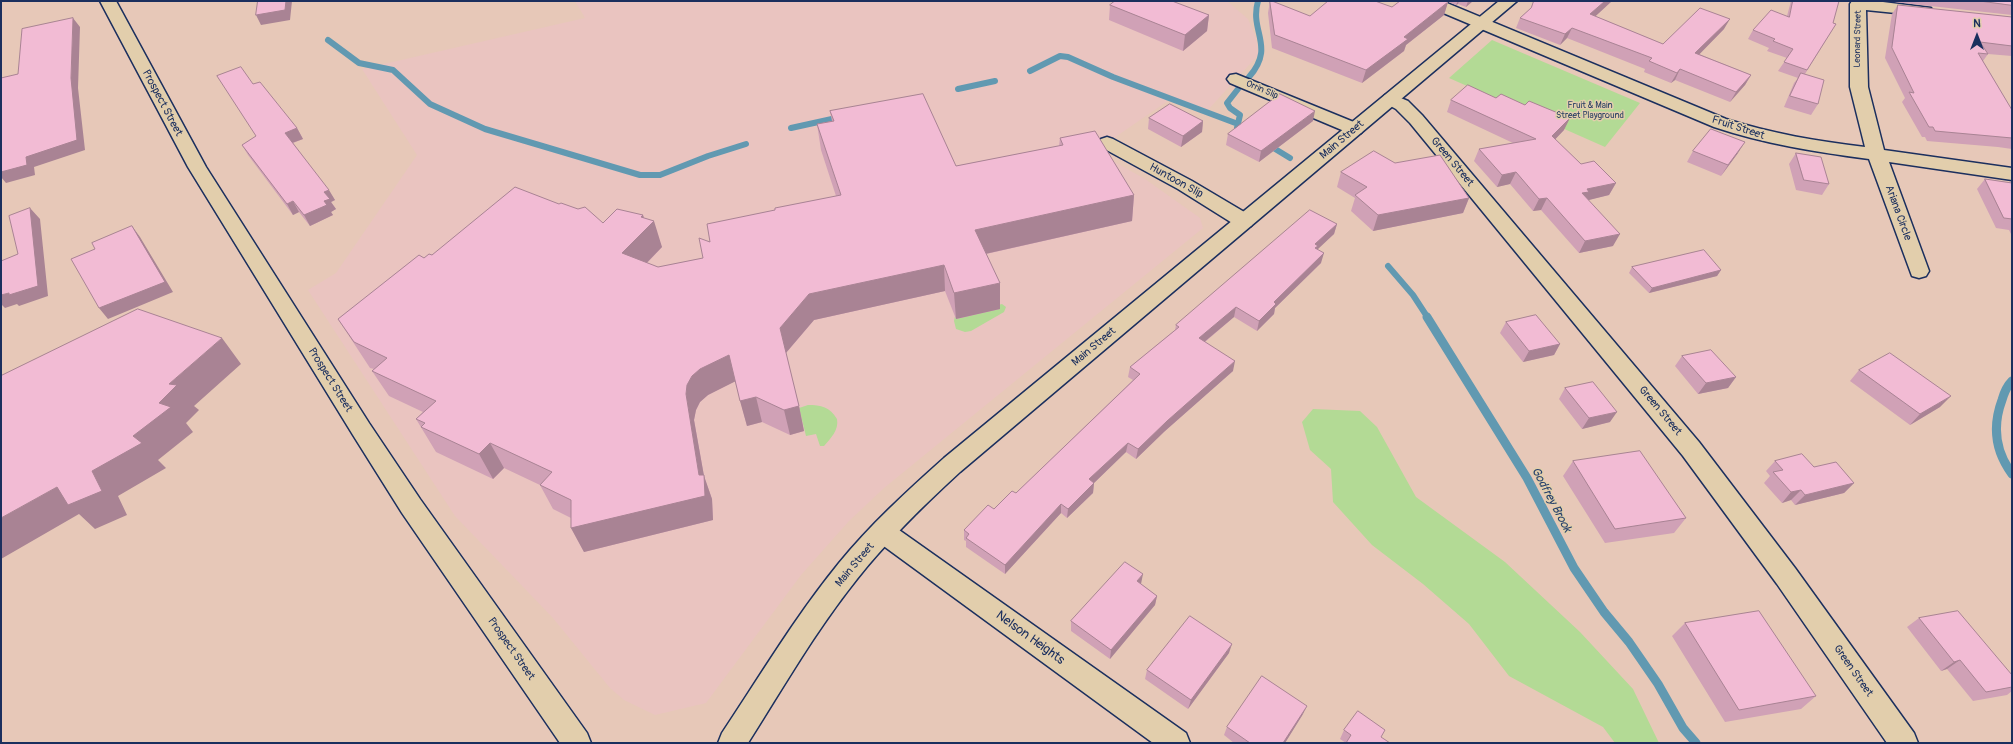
<!DOCTYPE html>
<html>
<head>
<meta charset="utf-8">
<style>
  body { margin:0 }
  #map { position:relative; width:2013px; height:744px; overflow:hidden; background:#e7c8b8; font-family:Pangolin,sans-serif }
  canvas { display:block }
  .frame { position:absolute; inset:0; border:2px solid #1b2f5e; pointer-events:none }
  .north { position:absolute; left:1957px; top:16px; width:40px; height:40px; -webkit-text-stroke:3px #e2ceac; paint-order:stroke; rotate:0deg; font-size:11px; font-weight:700; line-height:16px; text-align:center; color:#1b2f5e }
  .north::after { content:''; display:block; margin:auto; width:14px; height:18px; background:#1b2f5e; clip-path:polygon(50% 0,100% 100%,50% 72%,0 100%) }
</style>
</head>
<body>
<div id="map">
<canvas width="2013" height="744"></canvas>
<div class="frame"></div>
<div class="north">N</div>
</div>
<script>
const ctx = document.querySelector('canvas').getContext('2d');
ctx.lineJoin = 'round';
function paint(path, color) { ctx.fillStyle = color; ctx.fill(path, 'evenodd'); }
function trace(path, color, width, dash) { ctx.strokeStyle = color; ctx.lineWidth = width; ctx.lineCap = dash ? 'butt' : 'round'; ctx.setLineDash(dash || []); ctx.stroke(path); }
function write(font, color, halo, rows, align = 'center') {
  ctx.font = font + ' Pangolin,sans-serif'; ctx.lineWidth = 3; ctx.setLineDash([]); ctx.textBaseline = 'middle'; ctx.strokeStyle = halo; ctx.fillStyle = color; for (const [text, x, y, turn = 0] of rows) {
    ctx.save(); ctx.translate(x, y); ctx.rotate((+turn || 0) * Math.PI / 180); ctx.textAlign = isNaN(turn) ? turn : align; if (halo) ctx.strokeText(text, 0, 0); ctx.fillText(text, 0, 0); ctx.restore();
  }
}
paint(new Path2D(`
  M575,1H1227L1248,19L1256,38L1259,54L1207,111L1172,98L1095,151L1145,179L1200,218L1203,228L884,488L849,521L801,575L706,703L655,715L624,700L610,688L553,618L455,516L308,290L336,273L417,155L362,69L585,18Z`), '#eac4c0');
paint(new Path2D(`
  M1492,40L1640,103L1605,147L1449,78Z
  M1002,304L1006,307L1004,312L971,331L965,332L956,329L954,321L955,316L956,319L999,309L998,305Z
  M808,405C821,405 830,407 837,419C839,430 831,438 824,446H820L816,434L806,436L799,408Z
  M1313,409L1360,411L1377,427L1416,497L1505,562L1580,632L1633,689L1659,743H1615L1603,727L1509,676L1469,624L1423,584L1372,545L1333,502L1331,469L1310,450L1302,422Z`), '#b3da95');
trace(new Path2D(`
  M328,40L359,63L393,70L430,104L485,129L640,175H660L708,156L746,144
  M1030,71L1060,56L1068,57L1113,77L1238,124
  M1249,77C1276,46 1249,32 1258,1
  M958,89L995,81
  M791,128L841,117
  M1237,128L1240,115L1230,108L1227,103L1238,89
  M1267,144L1290,158
  M1388,266L1413,295L1428,318`), '#6199b1', 6);
trace(new Path2D(`
  M1427,317L1527,478L1574,568L1604,612L1629,642L1658,684L1683,728L1696,743
  M2012,381C2007,386 2004,393 2002,400C1992,427 1995,451 2012,474`), '#6199b1', 9);
const street = new Path2D(`
  M1420,1H1442L1726,119C1772,134 1818,141 1865,147L1850,87V4L1852,1H1875L1931,8L1933,11L1931,14L1925,16L1866,10L1868,87L1884,150L2012,168V180L1889,162L1929,271L1926,276L1919,278L1912,276L1869,159C1816,152 1765,144 1714,127L1422,4Z
  M1236,74L1361,125L1364,129L1361,133L1355,134L1349,133L1230,83L1227,79L1230,75Z
  M1391,94L1408,101L1422,115L1699,442L1795,568L1914,733L1918,743H1887L1777,584L1683,456L1410,123L1396,109L1385,103L1382,99L1385,95Z
  M1107,137L1113,139L1192,181L1251,216L1254,221L1251,226L1244,227L1237,226L1178,189L1101,147L1098,143L1101,139Z
  M883,522L892,525L1186,733L1190,743H1153L874,539L871,532L874,525Z`);
const primary = new Path2D(`
  M100,1H116L206,167L369,423L420,499L587,733L591,743H560L402,513L353,435L188,167Z
  M1499,1H1517L960,472C924,505 888,540 857,579C816,630 783,688 748,743H718L722,733C760,676 795,617 839,563C870,525 907,491 944,458Z`);
trace(street, '#1b2f5e', 3);
trace(primary, '#1b2f5e', 3);
paint(street, '#e2ceac');
paint(primary, '#e2ceac');
paint(new Path2D(`
  M1270,1L1310,16L1392,7L1448,2L1444,15L1406,45L1404,51L1362,83L1272,48L1268,13Z
  M1446,1H1473L1466,7L1458,4L1456,5Z
  M1534,1H1612L1595,16L1663,44L1724,29L1699,54L1751,75L1745,85L1730,102L1675,80L1671,83L1644,72L1645,69L1567,38L1560,45L1516,28L1520,18L1531,8Z
  M1791,1H1839L1833,23L1836,24L1805,74L1818,104L1811,115L1784,107L1794,83L1798,78L1778,71L1787,58L1767,51L1769,48L1748,39L1753,30L1787,16Z
  M1894,1H2012V15L1894,2Z
  M1110,5L1209,15L1207,31L1183,51L1109,20Z
  M1898,5L2012,17V56L1988,54L1983,61L2012,110V149L1998,147L1927,141L1925,137H1922L1902,102L1905,98L1885,58L1892,14Z
  M253,84L297,128L303,139L293,143L335,200L331,202L336,209L331,212L333,215L310,226L299,212L293,215L248,155L242,145L256,136Z
  M1451,100L1564,130L1555,139L1581,164L1616,183L1609,195L1588,200L1613,246L1579,253L1541,210L1533,211L1510,184L1497,187L1474,161L1479,149L1513,143L1447,112Z
  M830,111L956,166L1059,146L1060,138L1134,195L1132,221L986,254L1000,309L956,319L945,291L814,320L786,353L799,406L804,431L790,435L762,422L747,426L735,381L708,395L700,402L696,410L694,420L704,476L712,499L713,520L584,552L571,528V518L553,509L540,485L504,468L493,479L436,452L416,419L423,412L389,396L372,371L374,369L370,368L338,319L424,258L432,255L643,215L644,218L662,247L647,263L658,267L703,258L710,242L775,210L836,196L821,150L817,124L832,121Z
  M1149,118L1203,121L1202,132L1181,147L1148,129Z
  M1313,121L1259,162L1226,145L1228,134Z
  M1693,151L1738,153L1721,176L1687,162Z
  M1796,153L1829,184L1822,195L1796,190L1789,164Z
  M1395,163L1469,198L1463,213L1373,231L1351,211L1355,198L1337,187L1341,172Z
  M1985,179L2012,183V236L2009,230L1996,228L1977,189Z
  M1337,224L1334,234L1317,249L1321,263L1275,308L1274,314L1257,331L1234,317L1205,342L1233,371L1165,431L1136,459L1126,452L1094,483L1093,493L1067,518L1061,513L1005,574L966,547V541L964,540V530L994,509L1016,493L1133,380L1128,377L1130,367L1175,330L1176,325Z
  M1632,267L1721,270L1717,276L1649,293L1629,273Z
  M1506,322L1560,344L1554,355L1523,362L1500,333Z
  M1682,356L1736,377L1728,388L1698,394L1675,366Z
  M1859,370L1940,407L1910,425L1850,381Z
  M1565,388L1610,422L1582,429L1559,399Z
  M1573,461L1686,518L1674,533L1605,543L1563,476Z
  M1775,461L1814,467L1854,483L1844,493L1795,505L1791,500L1782,503L1764,483L1770,476L1766,471Z
  M1141,584L1157,596L1155,605L1110,659L1071,631V621Z
  M1919,618L2012,675V691L2007,695L1973,701L1947,669L1941,671L1907,627Z
  M1685,623L1816,696L1801,709L1725,722L1672,636Z
  M1229,653L1188,709L1145,679L1147,670Z
  M1303,714L1285,743H1234L1224,735L1227,727Z
  M1344,730L1382,737L1346,743L1340,739Z`), '#d0a1b6');
paint(new Path2D(`
  M286,1H292L290,20L261,25L256,15Z
  M1458,1H1459L1458,4L1456,5Z
  M1468,1H1473L1466,7Z
  M1605,1H1612L1586,25L1590,14Z
  M1448,2L1444,15L1406,45L1404,51L1362,83L1366,70L1404,37Z
  M1209,15L1207,31L1183,51L1185,35Z
  M73,18L80,27L78,88L85,150L34,167L35,175L6,183L1,177V172L71,78Z
  M1730,19L1724,29L1690,64L1695,53Z
  M1572,28L1567,38L1560,45L1565,34Z
  M1680,69L1675,80L1671,83L1677,73Z
  M1751,75L1745,85L1730,102L1736,92Z
  M1315,111L1313,121L1259,162L1261,151Z
  M1570,118L1564,130L1547,148L1552,136Z
  M1203,121L1202,132L1181,147L1183,136Z
  M297,128L303,139L292,143L285,133Z
  M1745,142L1738,153L1721,176L1728,165Z
  M1516,172L1510,184L1497,187L1502,175Z
  M1616,183L1609,195L1585,201L1582,193L1587,189Z
  M329,190L335,200L331,202L336,209L331,212L333,215L310,226L304,215L324,201V192Z
  M1134,195L1132,221L976,256L975,230Z
  M1469,198L1463,213L1373,231L1378,215Z
  M1547,198L1541,210L1533,211L1539,199Z
  M293,201L299,212L293,215L287,204Z
  M30,208L40,219L48,296L19,306L17,304L5,308L1,304V295L9,293Z
  M643,215L647,228L654,221L662,247L631,279L622,253L641,217Z
  M1337,224L1334,234L1317,250L1315,256V244Z
  M132,226L140,237L173,292L108,319L99,308Z
  M1620,234L1613,246L1579,253L1585,241Z
  M1324,253L1321,263L1275,308L1274,314L1257,331L1259,321L1274,302Z
  M944,265L945,291L814,320L785,354L780,328L809,294Z
  M1721,270L1717,276L1649,293L1652,288Z
  M1000,283V309L956,319L954,293Z
  M1236,307L1234,317L1197,348L1199,338Z
  M222,338L241,364L194,406L199,410L186,423L193,432L158,460L166,468L118,496L127,515L95,529L79,514L1,559V518L57,487L92,471L133,436L169,384Z
  M1560,344L1554,355L1523,362L1529,351Z
  M729,355L736,381L708,395L700,402L696,410L694,420L704,476L712,499L713,520L584,552L571,528L699,475L686,394L687,385L692,376L700,369Z
  M1235,361L1233,371L1165,431L1136,459L1138,449L1167,421Z
  M1736,377L1728,388L1698,394L1706,383Z
  M1951,396L1940,407L1910,425L1920,414Z
  M756,397L762,422L747,426L740,401Z
  M799,406L804,431L790,435L784,410Z
  M1617,412L1610,422L1582,429L1589,418Z
  M490,443L504,468L493,479L479,454Z
  M1128,443L1126,452L1094,483L1093,493L1067,518L1068,509L1089,479Z
  M1854,483L1844,493L1795,505L1805,495Z
  M1801,490L1791,500L1782,503L1791,492Z
  M1061,504V513L1005,574V565Z
  M1143,574L1141,584L1135,591L1137,581Z
  M1157,596L1155,605L1110,659L1111,650Z
  M1232,644L1229,653L1188,709L1191,700Z
  M1960,660L1947,669L1941,671L1954,662Z
  M1307,706L1303,714L1285,743H1283Z`), '#a98394');
const building = new Path2D(`
  M258,1H286L285,10L256,15Z
  M1115,1H1172L1209,15L1185,35L1110,5Z
  M1270,1H1272L1310,16L1328,1H1375L1392,7L1400,1H1445L1448,2L1404,37L1408,39L1366,70L1275,35Z
  M1534,1H1605L1590,14L1663,44L1700,8L1730,19L1695,53L1751,75L1736,92L1680,69L1677,73L1649,61L1652,58L1572,28L1565,34L1520,18L1531,8Z
  M1793,1H1839L1833,23L1836,24L1807,70L1784,62L1793,49L1773,41L1775,39L1753,30L1771,10L1789,17Z
  M1980,1H2012V5Z
  M1898,5L2012,17V46L1980,42L1988,54L1978,53L2012,110V138L1935,131L1933,127H1929L1909,92L1914,93L1892,48Z
  M73,18L71,78L77,140L26,157L27,165L1,172V78L18,74L22,29Z
  M241,67L253,84L260,82L297,128L285,133L329,190L324,192L330,199L324,201L327,205L304,215L293,201L287,204L242,145L256,136L217,76Z
  M1801,73L1824,80L1818,104L1790,96Z
  M1468,85L1496,98L1501,94L1525,105L1529,101L1570,118L1552,136L1581,164L1594,161L1616,183L1587,189L1589,192L1582,193L1620,234L1585,241L1547,198L1539,199L1516,172L1502,175L1479,149L1536,139L1451,100Z
  M923,94L956,166L1063,145L1060,138L1095,131L1134,195L975,230L1000,283L954,293L944,265L809,294L780,328L799,406L784,410L756,397L740,401L729,355L700,369L692,376L687,385L686,394L699,475H704L705,496L571,528V500L540,485L552,472L490,443L479,454L421,427L425,423L416,419L436,401L372,371L387,358L354,342L338,319L419,255L424,258L429,254L432,255L515,187L559,204L561,203L578,209L585,207L603,223L617,209L643,215L641,217L654,221L622,253L658,267L703,258L699,238L710,242L707,224L775,210V208L841,195L817,124L834,121L830,111Z
  M1280,94L1315,111L1261,151L1228,134Z
  M1170,104L1203,121L1183,136L1149,118Z
  M1711,129L1745,142L1728,165L1693,151Z
  M1374,151L1395,163L1440,155L1469,198L1378,215L1355,195L1367,187L1341,172Z
  M1796,153L1821,157L1829,184L1804,180Z
  M1985,179L2012,183V219L2004,218Z
  M30,208L38,286L9,295V293L1,295V261L18,254L9,216Z
  M1310,210L1337,224L1315,244L1318,246L1315,248L1324,253L1274,302L1276,304L1259,321L1236,307L1199,338L1235,361L1167,421L1138,449L1128,443L1089,479L1094,483L1068,509L1061,504L1005,565L966,538L969,534L964,530L988,505L994,509L1012,491L1016,493L1140,374L1130,367L1179,327L1176,325Z
  M132,226L165,282L99,308L71,259L95,249L92,243Z
  M1704,250L1721,270L1652,288L1632,267Z
  M138,309L222,338L169,384L177,385L159,403L171,407L133,436L142,443L92,471L102,491L68,505L57,487L1,518V376Z
  M1536,315L1560,344L1529,351L1506,322Z
  M1711,350L1736,377L1706,383L1682,356Z
  M1890,353L1951,396L1920,414L1859,370Z
  M1593,382L1617,412L1589,418L1565,388Z
  M1640,451L1686,518L1615,529L1573,461Z
  M1802,454L1814,467L1836,462L1854,483L1805,495L1801,490L1791,492L1773,472L1783,470L1775,461Z
  M1125,562L1143,574L1137,581L1157,596L1111,650L1071,621Z
  M1759,611L1816,696L1739,710L1685,623Z
  M1958,611L2012,675V687L1986,692L1960,660L1954,662L1919,618Z
  M1190,616L1232,644L1191,700L1147,670Z
  M1262,676L1307,706L1283,743H1250L1227,727Z
  M1358,711L1385,730L1381,737L1390,743H1346L1351,735L1344,730Z`);
paint(building, '#f2bbd4');
trace(building, '#a98394', 1);
write('9px', '#1b2f5e', '#e2ceac', [
  ["Leonard Street",1858,39,-89],
  ["Orrin Slip",1262,90,23]
]);
write('9px', '#2a4064', '#e2ceac', [
  ["Fruit & Main",1590,106],
  ["Street Playground",1590,116]
]);
write('11px', '#1b2f5e', '#e2ceac', [
  ["Prospect Street",162,103,62],
  ["Fruit Street",1738,128,18],
  ["Main Street",1342,140,-40],
  ["Green Street",1452,162,50],
  ["Huntoon Slip",1176,181,29],
  ["Ariana Circle",1898,213,70],
  ["Main Street",1094,347,-40],
  ["Prospect Street",330,380,58],
  ["Green Street",1660,411,50],
  ["Main Street",855,565,-50],
  ["Prospect Street",511,649,55],
  ["Green Street",1853,671,55]
]);
write('italic 12px', '#27416c', '#e2ceac', [
  ["Godfrey Brook",1551,500,62]
]);
write('13px', '#1b2f5e', '#e2ceac', [
  ["Nelson Heights",1030,638,36]
]);
</script>
</body>
</html>
